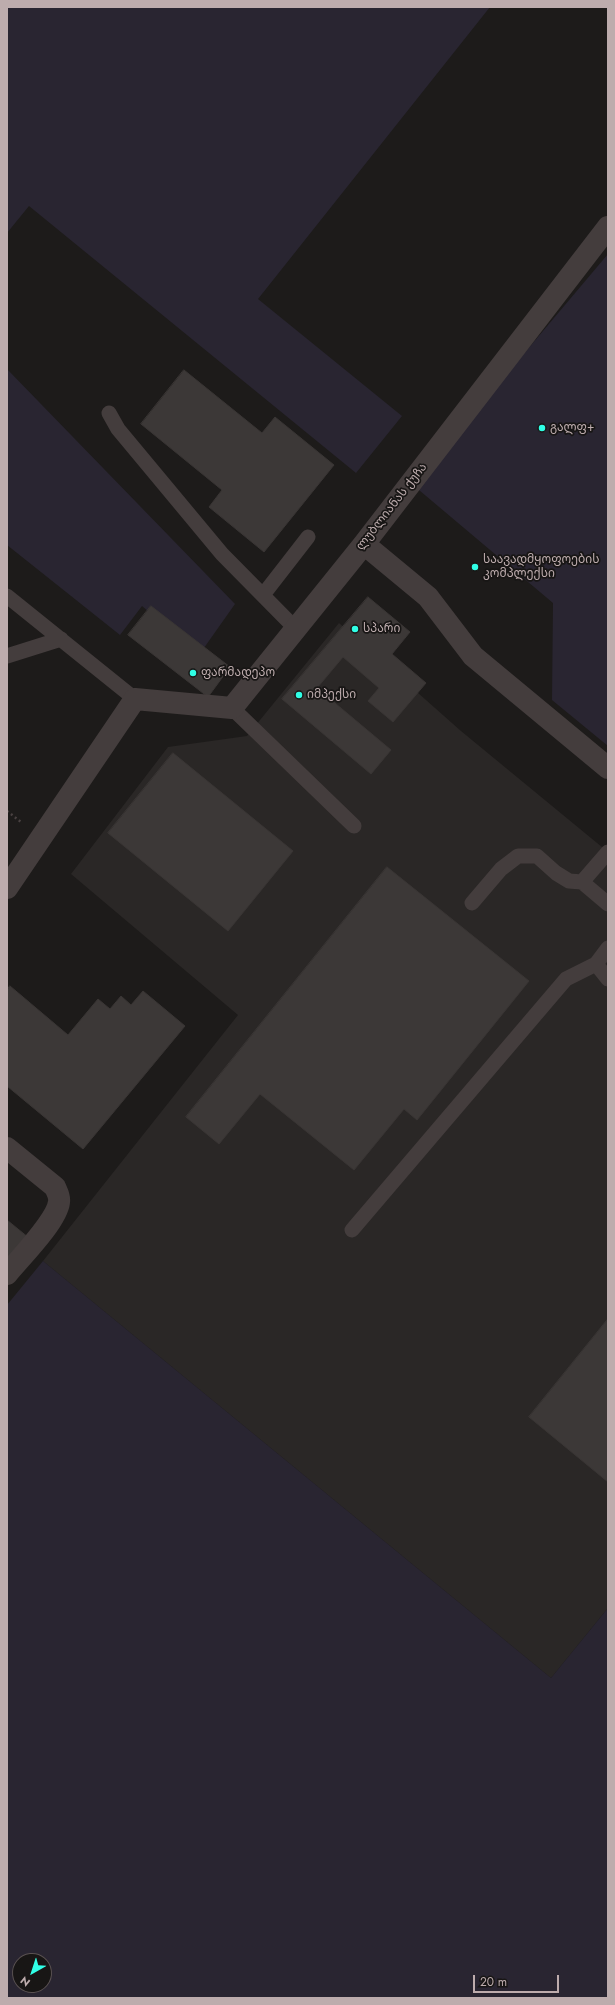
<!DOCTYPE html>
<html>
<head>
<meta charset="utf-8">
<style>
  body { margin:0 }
  #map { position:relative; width:615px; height:2005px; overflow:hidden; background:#1d1b1a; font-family:Jost,sans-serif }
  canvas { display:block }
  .frame { position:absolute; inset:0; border:8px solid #bdacad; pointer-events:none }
  .north { position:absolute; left:12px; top:1953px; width:40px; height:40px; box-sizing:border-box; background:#181615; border:1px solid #5a5252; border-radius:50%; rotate:219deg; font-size:11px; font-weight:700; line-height:16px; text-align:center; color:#bdacad }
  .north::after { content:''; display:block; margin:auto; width:14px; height:18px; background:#30ffe6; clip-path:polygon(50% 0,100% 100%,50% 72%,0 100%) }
  .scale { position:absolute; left:473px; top:1975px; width:86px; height:18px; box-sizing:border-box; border:2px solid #bdacad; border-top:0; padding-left:5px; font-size:12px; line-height:14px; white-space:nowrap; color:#bdacad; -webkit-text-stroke:3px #181615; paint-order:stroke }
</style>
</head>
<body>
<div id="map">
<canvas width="615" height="2005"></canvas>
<div class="frame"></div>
<div class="north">N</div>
<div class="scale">20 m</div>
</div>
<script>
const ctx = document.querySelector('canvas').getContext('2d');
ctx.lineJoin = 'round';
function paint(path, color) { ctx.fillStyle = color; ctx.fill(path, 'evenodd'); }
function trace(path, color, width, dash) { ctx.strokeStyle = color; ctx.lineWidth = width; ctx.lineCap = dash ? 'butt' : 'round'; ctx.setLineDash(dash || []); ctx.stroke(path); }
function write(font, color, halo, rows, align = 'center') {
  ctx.font = font + ' Jost,"Noto Sans Georgian",sans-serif'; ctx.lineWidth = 3.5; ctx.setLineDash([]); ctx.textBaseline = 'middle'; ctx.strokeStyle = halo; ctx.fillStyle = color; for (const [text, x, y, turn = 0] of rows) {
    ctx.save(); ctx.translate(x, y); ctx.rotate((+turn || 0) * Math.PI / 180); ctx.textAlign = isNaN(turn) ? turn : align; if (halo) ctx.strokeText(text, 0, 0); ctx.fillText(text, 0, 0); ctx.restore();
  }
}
paint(new Path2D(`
  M339,623L461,731L608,852V1608L551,1678L43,1261L238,1015L71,874L168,747L247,736Z`), '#2a2726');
paint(new Path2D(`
  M7,7H490L258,299L402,416L356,473L29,206L7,233Z
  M608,254V746L552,700L553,603L413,485Z
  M7,369L235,604L199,655L142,606L120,635L7,545Z
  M43,1261L551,1678L608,1608V1998H7V1305ZM20,1961H44V1985H20Z`), '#292531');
const building = new Path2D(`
  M184,370L262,433L275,417L334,465L264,552L209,507L222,490L141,424Z
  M368,597L410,632L392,654L426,683L393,722L368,701L379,688L343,657L317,688L391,750L371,774L282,699Z
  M151,606L230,667L208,697L128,635Z
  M173,753L293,851L228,931L108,833Z
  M387,867L529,981L417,1120L404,1109L354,1170L260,1094L219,1144L186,1117Z
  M10,986L68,1035L98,999L110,1009L121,996L131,1005L143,991L185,1026L83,1149L7,1086V990Z
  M7,1220L29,1238L7,1265Z
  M608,1319V1482L529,1417Z`);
paint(building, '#3c3837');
trace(building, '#393534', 1);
trace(new Path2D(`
  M7,811L21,822`), '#494141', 2.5, [2, 3]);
trace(new Path2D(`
  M109,413L118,429L222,554L296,629
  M263,595L308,537
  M7,596L135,699
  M7,656L61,639
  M232,708L354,826
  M582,882L608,904
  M472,903L501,869L518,856H537L556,873L569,881L582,882L608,852
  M608,948L596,964L608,979
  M352,1230L566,979L596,964`), '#443d3d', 15);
trace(new Path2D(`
  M364,544L428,597L473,656L608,768
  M7,888L135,699L232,708L364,544L608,227
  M7,1148L55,1187C57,1192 60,1196 59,1202C57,1221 20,1258 7,1274`), '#443d3d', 22);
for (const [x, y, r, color] of [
  [542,428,4,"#30ffe6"],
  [475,567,4,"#30ffe6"],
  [355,629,4,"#30ffe6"],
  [193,673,4,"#30ffe6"],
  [299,695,4,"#30ffe6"]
]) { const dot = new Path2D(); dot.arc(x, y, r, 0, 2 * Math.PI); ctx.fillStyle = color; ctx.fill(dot); trace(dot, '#181615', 1.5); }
write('12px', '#bdacad', '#181615', [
  ["გალფ+",550,428],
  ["საავადმყოფოების",483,560],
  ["კომპლექსი",483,574],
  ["სპარი",363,629],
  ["ფარმადეპო",201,673],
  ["იმპექსი",307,695]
], 'left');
write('12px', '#bdacad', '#181615', [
  ["ლუბლიანას ქუჩა",392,507,-52]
]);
</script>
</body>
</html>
